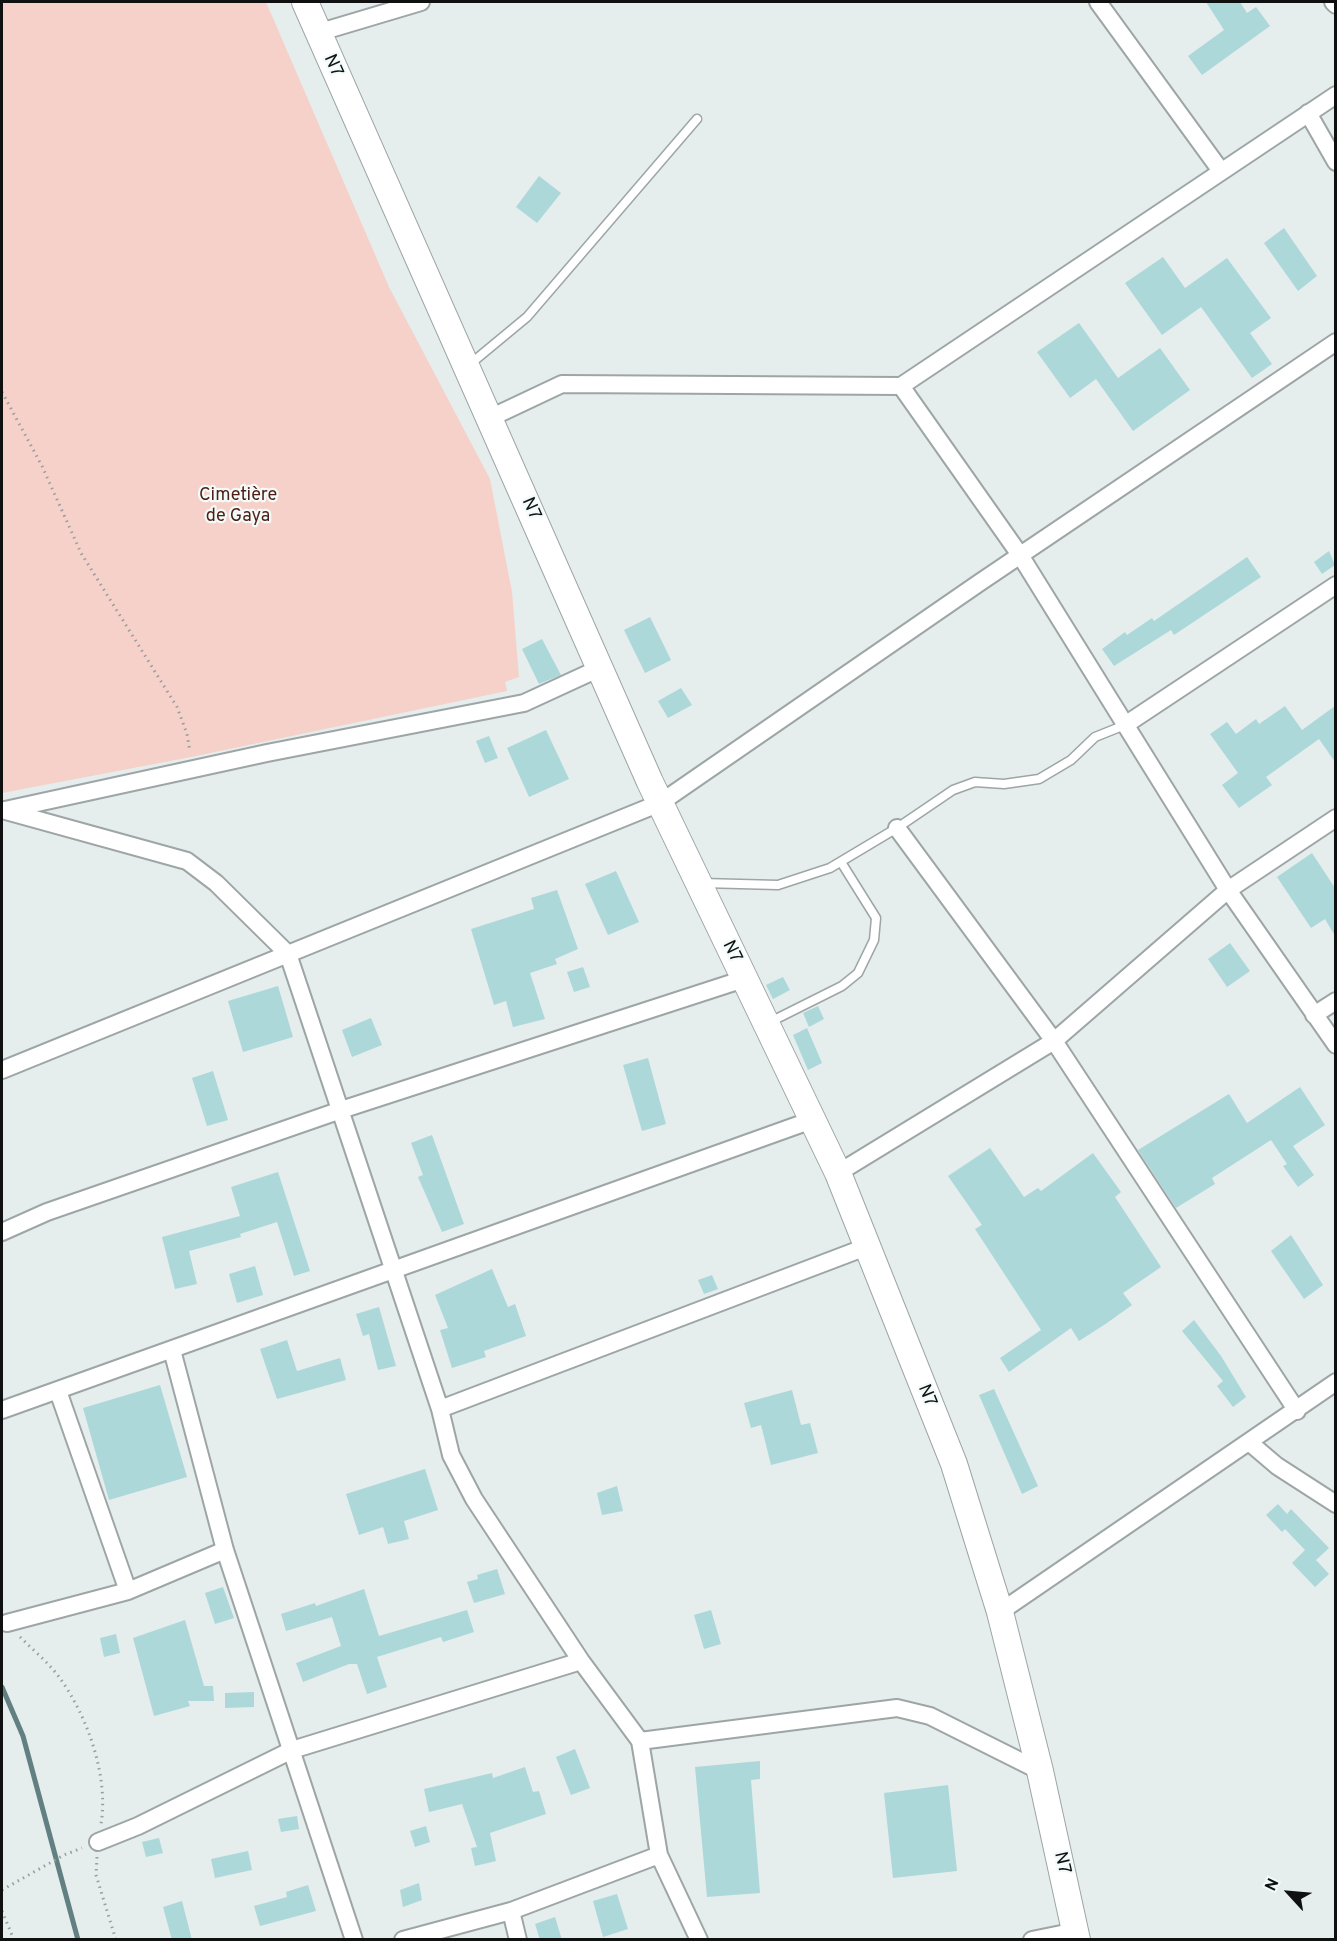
<!DOCTYPE html>
<html>
<head>
<meta charset="utf-8">
<style>
  body { margin:0 }
  #map { position:relative; width:1337px; height:1941px; overflow:hidden; background:#e5eded; font-family:Overpass,sans-serif }
  canvas { display:block }
  .frame { position:absolute; inset:0; border:3px solid #0f1111; pointer-events:none }
  .north { position:absolute; left:1259px; top:1863px; width:60px; height:60px; -webkit-text-stroke:4px #f2fafa; paint-order:stroke; rotate:296deg; font-size:16px; font-weight:700; line-height:24px; text-align:center; color:#0f1111 }
  .north::after { content:''; display:block; margin:auto; width:21px; height:27px; background:#0f1111; clip-path:polygon(50% 0,100% 100%,50% 72%,0 100%) }
</style>
</head>
<body>
<div id="map">
<canvas width="1337" height="1941"></canvas>
<div class="frame"></div>
<div class="north">N</div>
</div>
<script>
const ctx = document.querySelector('canvas').getContext('2d');
ctx.lineJoin = 'round';
function paint(path, color) { ctx.fillStyle = color; ctx.fill(path, 'evenodd'); }
function trace(path, color, width, dash) { ctx.strokeStyle = color; ctx.lineWidth = width; ctx.lineCap = dash ? 'butt' : 'round'; ctx.setLineDash(dash || []); ctx.stroke(path); }
function write(font, color, halo, rows, align = 'center') {
  ctx.font = font + ' Overpass,sans-serif'; ctx.lineWidth = 4.5; ctx.setLineDash([]); ctx.textBaseline = 'middle'; ctx.strokeStyle = halo; ctx.fillStyle = color; for (const [text, x, y, turn = 0] of rows) {
    ctx.save(); ctx.translate(x, y); ctx.rotate((+turn || 0) * Math.PI / 180); ctx.textAlign = isNaN(turn) ? turn : align; if (halo) ctx.strokeText(text, 0, 0); ctx.fillText(text, 0, 0); ctx.restore();
  }
}
paint(new Path2D(`
  M2,2H266L389,287L490,479L512,592L519,677L505,682L507,691L191,757L2,793Z`), '#f5d1c9');
trace(new Path2D(`
  M2,1687L23,1736L78,1940`), '#628082', 5);
paint(new Path2D(`
  M1206,2H1240L1247,13L1256,7L1270,26L1202,75L1188,56L1224,30Z
  M539,176L561,193L537,223L516,207Z
  M1284,228L1317,276L1298,291L1264,243Z
  M1163,257L1185,288L1227,258L1271,318L1250,333L1272,364L1252,378L1201,307L1162,335L1125,283Z
  M1079,323L1118,378L1160,348L1190,390L1133,431L1096,379L1070,398L1037,352Z
  M1329,551L1335,565L1322,574L1314,562Z
  M1247,557L1261,577L1174,635L1171,630L1114,666L1102,649L1125,632L1127,635L1152,618L1154,621Z
  M650,617L671,660L645,673L624,630Z
  M542,639L561,675L539,684L522,649Z
  M681,688L692,705L668,718L658,701Z
  M1285,706L1302,730L1335,706V762L1319,739L1266,777L1272,785L1239,808L1222,785L1238,773L1210,734L1227,722L1236,734L1256,719L1259,724Z
  M546,730L569,779L529,797L507,748Z
  M489,736L498,758L485,763L476,741Z
  M1312,853L1335,888V936L1325,919L1311,928L1277,877Z
  M616,871L639,922L608,935L585,884Z
  M557,890L578,949L555,959L557,964L530,973L545,1019L513,1027L506,1001L494,1005L471,929L534,909L531,898Z
  M1230,943L1250,971L1227,987L1208,959Z
  M583,967L590,987L574,992L567,972Z
  M783,977L790,990L773,999L766,985Z
  M278,986L293,1037L243,1052L228,1001Z
  M818,1006L824,1019L809,1027L803,1013Z
  M371,1018L382,1045L352,1057L342,1030Z
  M807,1028L822,1063L808,1070L793,1035Z
  M648,1058L666,1124L642,1131L623,1065Z
  M213,1071L228,1120L207,1126L192,1078Z
  M1300,1087L1325,1125L1293,1146L1314,1175L1298,1187L1283,1166L1287,1164L1271,1140L1212,1178L1215,1184L1176,1208L1138,1150L1229,1094L1247,1123Z
  M432,1135L464,1224L442,1232L418,1177L423,1175L411,1143Z
  M990,1148L1024,1197L1038,1188L1041,1191L1093,1153L1121,1192L1115,1197L1161,1267L1123,1293L1132,1305L1107,1323L1079,1341L1071,1328L1009,1372L1000,1358L1041,1330L975,1229L982,1225L948,1176Z
  M278,1172L310,1271L294,1276L277,1222L240,1234L241,1237L189,1251L197,1284L175,1289L162,1237L240,1216L231,1187Z
  M1291,1235L1323,1285L1304,1299L1271,1251Z
  M255,1266L263,1295L237,1303L229,1274Z
  M492,1269L508,1307L515,1304L526,1336L484,1351L486,1357L452,1368L440,1330L448,1328L435,1295Z
  M712,1275L718,1289L704,1294L698,1280Z
  M379,1307L396,1366L378,1370L369,1334L363,1336L356,1314Z
  M1194,1320L1221,1356L1246,1397L1233,1407L1217,1386L1223,1381L1182,1331Z
  M287,1340L297,1371L340,1358L346,1380L277,1399L260,1349Z
  M160,1385L187,1477L109,1500L83,1408Z
  M994,1389L1038,1486L1022,1494L979,1395Z
  M792,1390L801,1425L810,1423L818,1453L771,1465L761,1425L751,1428L744,1403Z
  M425,1469L438,1510L404,1521L409,1539L388,1544L383,1527L359,1535L346,1494Z
  M617,1486L623,1511L602,1515L597,1493Z
  M1278,1504L1287,1514L1291,1509L1329,1548L1316,1560L1329,1574L1315,1587L1292,1563L1305,1550L1285,1529L1282,1532L1266,1515Z
  M497,1569L505,1594L474,1603L467,1582L478,1579L477,1575Z
  M223,1587L234,1618L215,1624L205,1593Z
  M364,1589L379,1636L467,1610L474,1632L443,1642L441,1637L377,1657L387,1687L367,1694L357,1664H349L303,1682L296,1663L341,1646L332,1617L286,1631L281,1614L315,1603L316,1606Z
  M711,1610L721,1644L704,1649L694,1615Z
  M185,1620L204,1686H213L214,1701H188L190,1706L154,1716L133,1638Z
  M116,1634L120,1653L104,1657L100,1638Z
  M254,1692V1707L225,1708V1693Z
  M575,1749L590,1788L571,1795L556,1757Z
  M760,1761V1779L751,1780L760,1893L707,1897L695,1767Z
  M525,1767L533,1792L539,1791L546,1814L490,1833L496,1861L475,1866L471,1848L477,1847L462,1804L429,1812L424,1789L492,1773L493,1778Z
  M948,1785L957,1871L893,1878L884,1793Z
  M297,1816L299,1829L281,1832L278,1819Z
  M426,1826L430,1842L415,1847L410,1831Z
  M159,1838L163,1853L146,1857L142,1842Z
  M248,1851L252,1870L215,1878L211,1859Z
  M419,1883L422,1900L403,1907L400,1890Z
  M308,1885L316,1911L260,1926L254,1906L287,1897L286,1892Z
  M617,1894L628,1929L603,1937L593,1901Z
  M182,1901L192,1940H172L163,1907Z
  M555,1917L562,1940H540L535,1924Z`), '#acd8da');
const lane = new Path2D(`
  M469,365L527,317L697,119
  M702,883L778,885L830,868L897,828L953,790L975,782L1004,784L1039,779L1071,760L1095,737L1125,725
  M770,1022L842,986L858,973L874,940L876,918L841,862`);
const street = new Path2D(`
  M1098,2L1221,171
  M1333,2L1336,5
  M317,33L421,2
  M1308,113L1336,162
  M901,386L1020,555L1228,890L1336,1045
  M490,418L562,384L901,386L1336,95
  M1125,725L1336,585
  M2,810L187,861L216,883L288,954L440,1409L451,1455L474,1499L581,1661L640,1741L659,1855L699,1940
  M5,810L267,753L524,703L600,668
  M897,828L1054,1041L1297,1411
  M1314,1015L1336,1001
  M2,1070L660,803L979,583L1336,342
  M838,1173L1054,1041L1228,890L1336,818
  M2,1232L47,1212L341,1110L744,979
  M172,1350L225,1550L354,1940
  M58,1391L128,1591
  M440,1409L866,1247
  M2,1410L812,1120
  M1250,1443L1277,1466L1336,1504
  M1000,1612L1336,1382
  M7,1623L128,1591L225,1550
  M640,1741L897,1708L930,1716L1040,1771
  M98,1842L138,1826L292,1750L581,1661
  M511,1911L518,1940
  M403,1940L511,1911L659,1855
  M1032,1940L1076,1931`);
const primary = new Path2D(`
  M305,2L650,782L838,1173L954,1464L1000,1612L1040,1771L1077,1940`);
trace(lane, '#9ea5a6', 11);
trace(street, '#9ea5a6', 20);
trace(primary, '#9ea5a6', 28);
trace(new Path2D(`
  M2,392L42,466L81,553L177,707L187,734L190,752
  M20,1637C33,1650 48,1662 59,1677C87,1715 109,1776 101,1824
  M97,1857L96,1875L116,1940
  M2,1890L64,1855L82,1848
  M2,1911L14,1940`), '#999e9e', 3, [1.5, 4.5]);
trace(lane, '#fff', 8);
trace(street, '#fff', 16);
trace(primary, '#fff', 26);
write('18px', '#0f1111', '#f2fafa', [
  ["N7",332,66,66],
  ["N7",530,509,66],
  ["N7",731,952,64],
  ["N7",926,1396,68],
  ["N7",1061,1863,77]
]);
write('18px', '#4e1d13', '#f2fafa', [
  ["Cimetière",238,496],
  ["de Gaya",238,517]
]);
</script>
</body>
</html>
